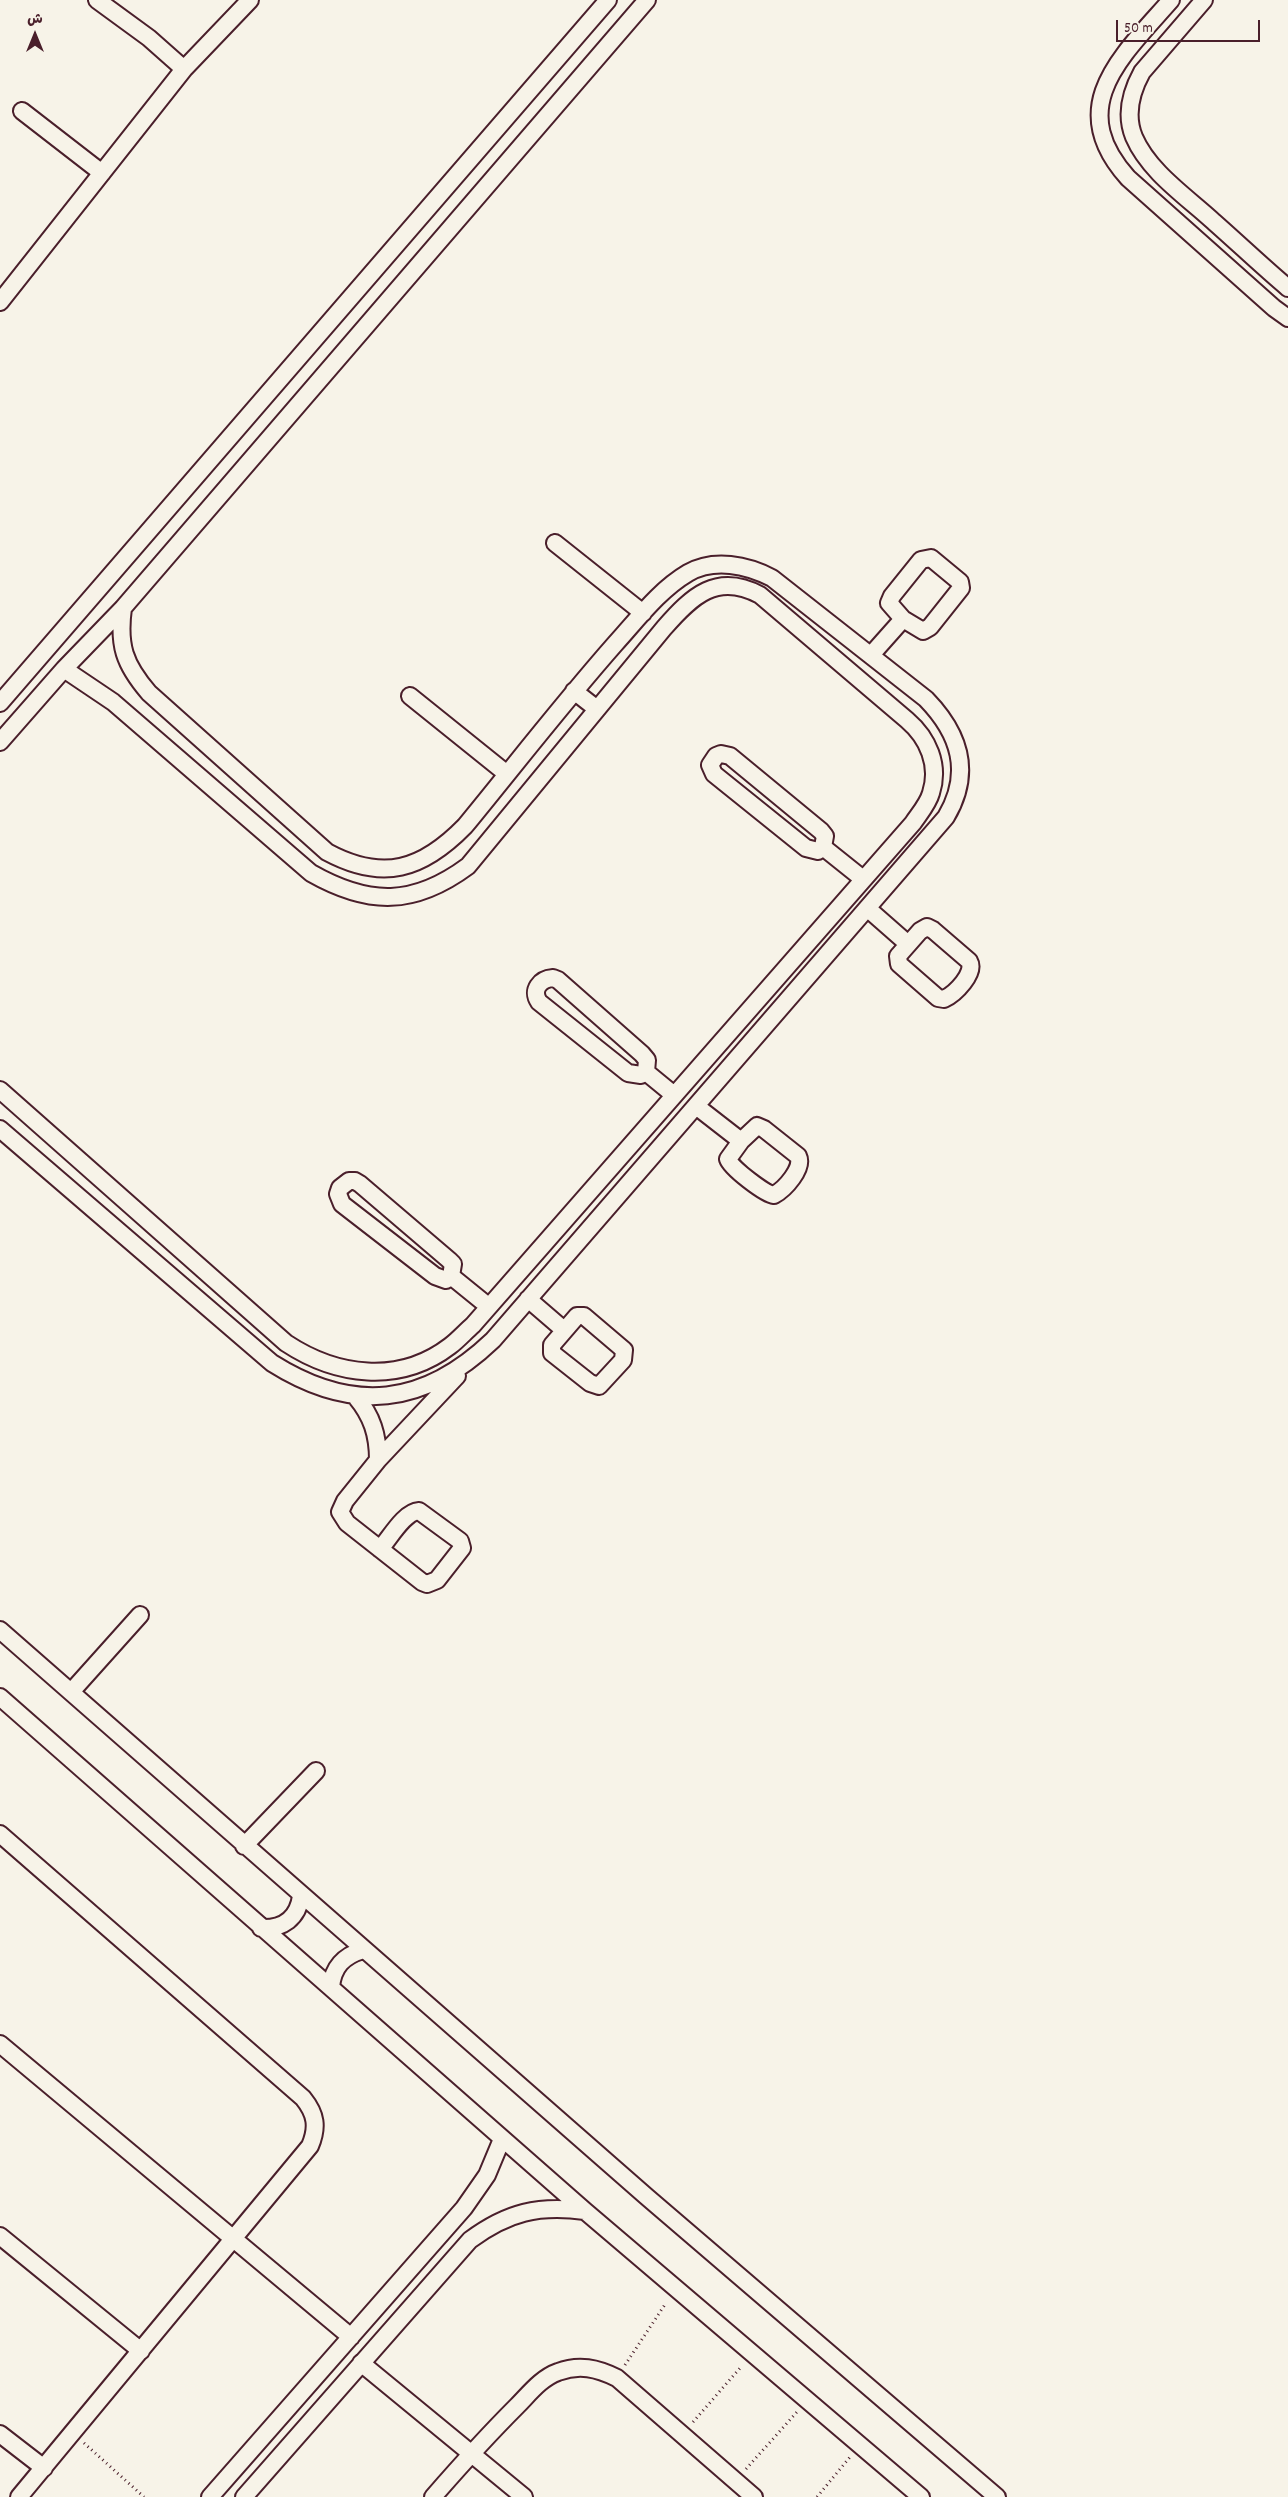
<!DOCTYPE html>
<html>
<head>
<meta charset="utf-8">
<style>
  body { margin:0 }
  #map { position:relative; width:1288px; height:2497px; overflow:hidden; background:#f7f3e8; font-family:Dekko,"Playpen Sans Arabic",sans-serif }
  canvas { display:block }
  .north { position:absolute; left:10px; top:10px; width:50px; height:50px; -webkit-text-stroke:4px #f7f3e8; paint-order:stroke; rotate:0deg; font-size:14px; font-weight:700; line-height:20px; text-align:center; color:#4a1f2b }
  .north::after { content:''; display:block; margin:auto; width:18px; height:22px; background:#4a1f2b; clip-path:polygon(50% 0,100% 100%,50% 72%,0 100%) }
  .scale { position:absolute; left:1116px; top:20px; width:144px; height:22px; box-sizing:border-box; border:2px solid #4a1f2b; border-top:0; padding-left:6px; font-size:15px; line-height:18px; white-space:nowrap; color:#4a1f2b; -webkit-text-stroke:4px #f7f3e8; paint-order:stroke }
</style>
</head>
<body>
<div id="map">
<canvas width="1288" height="2497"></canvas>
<div class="north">ش</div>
<div class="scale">50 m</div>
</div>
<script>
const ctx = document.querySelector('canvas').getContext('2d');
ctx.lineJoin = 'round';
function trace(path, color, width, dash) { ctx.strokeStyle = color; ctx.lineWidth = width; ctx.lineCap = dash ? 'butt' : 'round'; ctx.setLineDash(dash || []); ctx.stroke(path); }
const minor = new Path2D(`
  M97,0L149,38L184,69
  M1171,0C1123,55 1063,106 1128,178L1274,308L1288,318
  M1204,0L1142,72C1131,92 1125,115 1134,137C1149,172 1187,197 1214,222C1239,244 1263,267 1288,288
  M22,111L102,173
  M0,302L184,69L250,0
  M555,543L643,613
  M931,558L960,582L961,588L930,627L923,631L903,619L889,603L892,596L921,560Z
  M871,655L903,619
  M574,691L597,709
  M410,696L507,774
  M0,703L608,0
  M0,742L64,669L123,608L647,0
  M721,754L730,756L821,831L825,836L823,847L818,851L806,848L714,774L710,765L716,756Z
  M823,847L863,879
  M867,908L908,944
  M927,927L933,930L969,961C976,973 955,994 944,999L938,998L899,964L898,956L920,931Z
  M553,978L558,980L642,1054L647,1060L646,1072L641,1075L628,1073L539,1002C531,990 540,979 553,978Z
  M646,1072L674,1095
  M0,1090L286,1343C336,1376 399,1385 450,1346C458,1340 465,1332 473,1325L913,823C919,814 928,804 931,793C940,765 928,738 907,720L760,595C717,572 692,596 664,628L468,866C414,906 369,906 311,873L113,702L64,669
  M696,1106L741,1141
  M757,1126L764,1129L798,1156C804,1168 785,1189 774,1195C765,1194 731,1168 728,1159L741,1141Z
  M0,1129L272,1363C353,1414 424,1406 493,1340L946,817C972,773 960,734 926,699L772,578C747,565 714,558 688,573C659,590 637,620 615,644C563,703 515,765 465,826C422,870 383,882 327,852L149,693C124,664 118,645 123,608
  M349,1181H355L360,1184L449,1260L453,1264L451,1276L446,1280L435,1276L342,1204L338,1194L340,1188Z
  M451,1276L488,1306
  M528,1299L564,1330
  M577,1316H584L624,1350L623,1360L599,1386L590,1383L552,1353V1345Z
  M356,1397C372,1416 378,1435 378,1460
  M380,1549C390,1538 404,1512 419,1511L460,1541L462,1548L437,1580L427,1584L422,1582L347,1523L340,1512L345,1501L378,1460L457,1376
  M0,1630L647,2197L997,2497
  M71,1692L140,1615
  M0,1697L585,2211L921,2497
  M0,1834L303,2098C316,2114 318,2127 310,2146L19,2497
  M244,1846L316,1771
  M261,1928C283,1929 298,1918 301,1896
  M331,1987C333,1967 343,1956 363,1950
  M0,2044L351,2337
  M0,2236L141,2351
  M361,2363L524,2497
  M0,2434L44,2468
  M210,2497L464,2208L487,2175L502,2139
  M244,2497L470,2240C508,2212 538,2205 585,2211
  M433,2497C460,2466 487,2436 517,2406C529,2394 541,2378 558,2372C579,2364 597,2368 617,2378L754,2497`);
trace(minor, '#4a1f2b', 20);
trace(new Path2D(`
  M625,2365L666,2303
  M693,2422L741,2367
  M84,2443L144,2497
  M746,2469L797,2412
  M817,2497L850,2457`), '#4a1f2b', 3, [1, 4]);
trace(minor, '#f7f3e8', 16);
</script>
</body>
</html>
